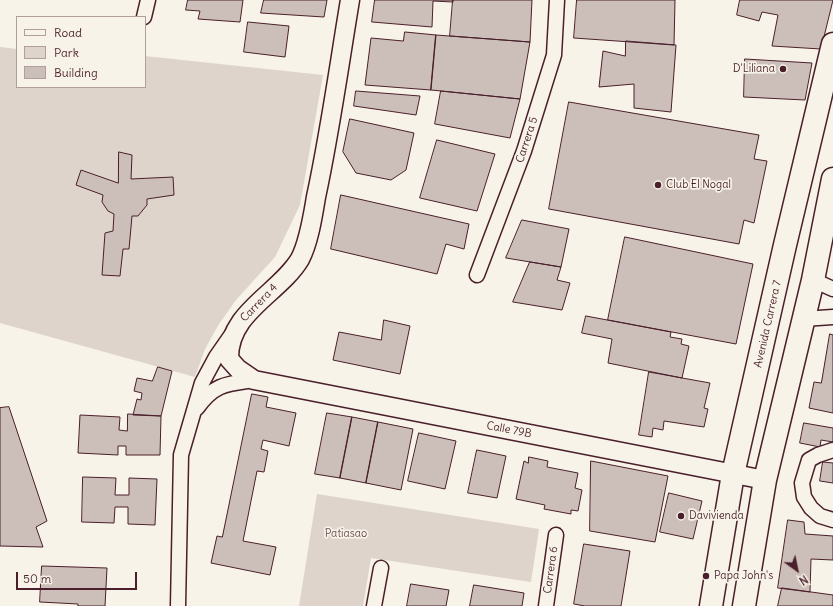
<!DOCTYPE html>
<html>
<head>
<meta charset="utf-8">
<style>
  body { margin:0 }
  #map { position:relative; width:833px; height:606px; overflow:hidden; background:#f7f3e8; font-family:Delius,sans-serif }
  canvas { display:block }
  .legend { position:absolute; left:16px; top:16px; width:130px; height:72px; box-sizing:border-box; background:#f7f3e8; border:1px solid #b29e9c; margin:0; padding:5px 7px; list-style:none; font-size:12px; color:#4a1f2b }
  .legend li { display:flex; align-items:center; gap:8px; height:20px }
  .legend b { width:20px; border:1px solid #b29e9c }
  .north { position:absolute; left:777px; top:550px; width:40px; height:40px; -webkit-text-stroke:3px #f7f3e8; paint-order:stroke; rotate:147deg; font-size:11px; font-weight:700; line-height:16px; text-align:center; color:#4a1f2b }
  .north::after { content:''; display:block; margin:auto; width:14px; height:18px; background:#4a1f2b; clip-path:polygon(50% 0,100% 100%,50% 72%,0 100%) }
  .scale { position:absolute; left:16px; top:572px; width:121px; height:18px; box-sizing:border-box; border:2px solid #4a1f2b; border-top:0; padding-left:5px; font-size:12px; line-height:14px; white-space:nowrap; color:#4a1f2b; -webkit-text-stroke:3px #f7f3e8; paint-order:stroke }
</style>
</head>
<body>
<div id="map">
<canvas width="833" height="606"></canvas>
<ul class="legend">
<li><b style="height:5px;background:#f7f3e8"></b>Road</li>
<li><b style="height:11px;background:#ded4cc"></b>Park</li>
<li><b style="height:11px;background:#ccbfb9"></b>Building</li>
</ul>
<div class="north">N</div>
<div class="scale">50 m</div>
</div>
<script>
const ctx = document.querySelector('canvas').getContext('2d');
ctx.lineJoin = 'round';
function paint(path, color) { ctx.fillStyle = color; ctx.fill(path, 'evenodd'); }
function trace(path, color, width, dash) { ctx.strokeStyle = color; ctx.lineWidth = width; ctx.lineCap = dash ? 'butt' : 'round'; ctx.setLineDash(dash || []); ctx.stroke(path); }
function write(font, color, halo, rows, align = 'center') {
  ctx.font = font + ' Delius,sans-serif'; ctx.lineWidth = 3.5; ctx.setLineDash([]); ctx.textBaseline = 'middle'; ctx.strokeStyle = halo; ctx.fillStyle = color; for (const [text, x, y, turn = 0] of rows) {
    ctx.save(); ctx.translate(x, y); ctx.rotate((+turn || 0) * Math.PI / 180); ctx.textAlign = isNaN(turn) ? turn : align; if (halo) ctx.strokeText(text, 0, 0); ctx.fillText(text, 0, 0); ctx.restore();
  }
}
paint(new Path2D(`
  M0,47L17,49V87H145V56L323,75L300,205L275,257L236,300L219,324L205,349L195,377L0,323Z
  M317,494L539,529L531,582L371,558L363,606H299Z`), '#ded4cc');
const building = new Path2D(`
  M188,0H243L240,22L198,19L200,11L186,10Z
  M264,0H327L324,17L261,13Z
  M375,0H453V2L433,1L432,27L372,22Z
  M453,0H532L530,42L450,36Z
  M577,0H675L674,45L574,38Z
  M740,0H833L821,49L772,46L778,15L762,12L759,21L737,15Z
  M248,22L289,26L285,57L244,52Z
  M405,32L436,35L431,90L365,85L371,38L403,41Z
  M436,35L530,42L520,99L431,90Z
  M626,41L676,45L671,112L634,108V84L599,87L603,51L625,56Z
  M745,59L812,63L805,100L744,97Z
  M356,91L420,96L416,115L354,106Z
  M441,91L520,99L510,138L435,124Z
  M569,102L759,135L754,159L767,161L754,223L744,220L739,244L549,209Z
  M350,119L414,133L406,170L391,180L356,173L343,152Z
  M437,140L495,154L477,211L420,198Z
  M119,152L132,155L131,179L173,177L174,195L147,199V205L138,216H132L129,249H123L120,276L102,275L105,233L113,231L114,214L108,211L102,202L103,195L76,185L81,170L118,183Z
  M341,195L469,224L464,249L446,244L437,274L331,249Z
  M522,220L569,229L561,267L506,258Z
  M625,237L753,264L736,344L608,320Z
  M530,262L561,267L557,280L570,283L562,310L513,302Z
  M586,316L671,332L670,337L682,339L681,344L689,346L682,378L608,363L612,339L582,333Z
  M384,320L410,326L400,374L333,360L339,332L381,340Z
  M830,334L833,335V413L809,408L814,382L821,383Z
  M158,367L172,371L161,416L133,415L137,399L141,400L142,393L134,391L137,378L152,381Z
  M649,372L710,383L704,408L708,409L704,427L664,421L663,430L653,428L652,437L639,435Z
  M252,394L268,397L266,407L296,413L289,446L263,440L261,449L268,451L264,472L257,471L243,541L276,547L270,575L211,563L217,536L222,537Z
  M9,407L47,521L36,527L43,547L0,546V408Z
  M327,413L352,417L340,478L315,474Z
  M128,414L161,416L160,455H126V446H118V455L78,453L80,415L120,417L119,430L127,431Z
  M352,417L378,422L366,483L340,478Z
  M378,422L413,429L401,490L366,483Z
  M804,423L833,428V442L821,440L820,447L800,443Z
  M419,433L456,441L445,489L408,481Z
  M477,450L506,456L497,498L468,493Z
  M529,457L548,461L547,467L578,473L575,488L582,490L578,511L571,510V514L544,509L545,505L516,499L524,461L528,463Z
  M591,461L668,476L655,542L590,531Z
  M823,462L833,463V483L820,481Z
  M83,477L116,478L115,495H129V478L157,479L155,525L128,524V507H115L114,523L82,522Z
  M669,493L702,501L693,539L660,532Z
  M788,520L804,522L805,534L833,536V560L811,559L810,592L778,588Z
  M584,544L630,551L621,606H585L574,604Z
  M42,566L107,568L105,606H78V604L40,602Z
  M411,584L449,590L446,606H407Z
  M474,585L524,593L522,606H470Z
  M782,588L833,595V606H778Z`);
paint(building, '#ccbfb9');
trace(building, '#4a1f2b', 1);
const minor = new Path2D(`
  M144,17L148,0
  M477,275L524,151L554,55L557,0
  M813,280L833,289
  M803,319L833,317
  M197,408C214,384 226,384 254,380
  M833,450L818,455L809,460L802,483L804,497L811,508L820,516L833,520
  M178,606L181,455L202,383L216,357L232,334
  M374,606L381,568
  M546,606L556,535`);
const tertiary = new Path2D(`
  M350,0C339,66 330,132 316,197C313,215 309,242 300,259C279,294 228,312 229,359L238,369L254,380L765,480`);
const primary = new Path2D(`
  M711,606L733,474L785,245L833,44
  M744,606L765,480L813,280L833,179`);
trace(minor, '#4a1f2b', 17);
trace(tertiary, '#4a1f2b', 21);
trace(primary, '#4a1f2b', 25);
trace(minor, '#f7f3e8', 14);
trace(tertiary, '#f7f3e8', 18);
trace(primary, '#f7f3e8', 22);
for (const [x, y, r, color] of [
  [783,69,4,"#4a1f2b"],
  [658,185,4,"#4a1f2b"],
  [681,516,4,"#4a1f2b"],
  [706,576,4,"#4a1f2b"]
]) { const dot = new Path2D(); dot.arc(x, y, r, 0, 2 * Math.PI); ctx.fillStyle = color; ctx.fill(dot); trace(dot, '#f7f3e8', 1.5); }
write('11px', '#4a1f2b', '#f7f3e8', [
  ["D'Liliana",775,69,"right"],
  ["Club El Nogal",666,185],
  ["Davivienda",689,516],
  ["Papa John's",714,576]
], 'left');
write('11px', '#4a1f2b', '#f7f3e8', [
  ["Carrera 5",527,140,-72],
  ["Carrera 4",259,303,-46],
  ["Avenida Carrera 7",768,324,-77],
  ["Calle 79B",509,430,11],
  ["Carrera 6",551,570,-82]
]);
write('11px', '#6f4c53', '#f7f3e8', [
  ["Patiasao",346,534]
]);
</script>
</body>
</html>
